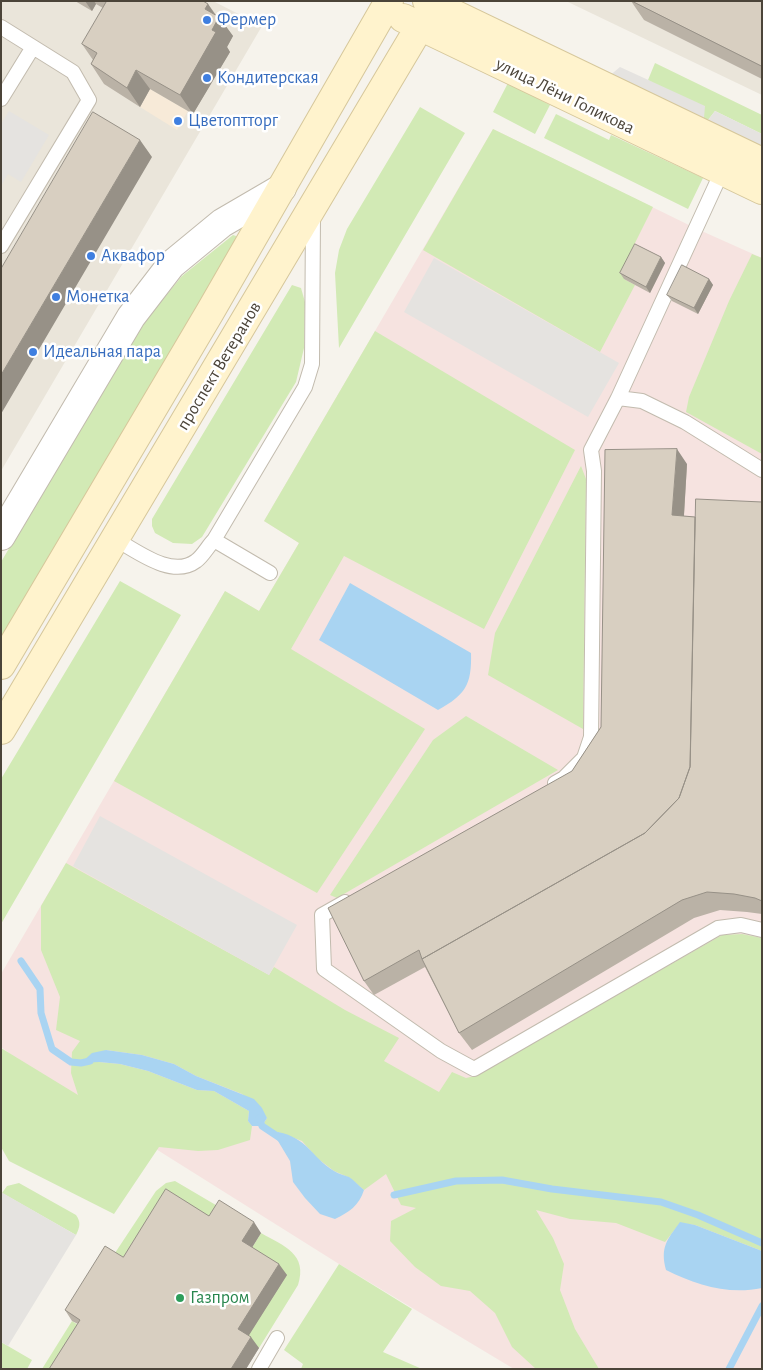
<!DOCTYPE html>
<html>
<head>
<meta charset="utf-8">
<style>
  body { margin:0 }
  #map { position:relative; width:763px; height:1370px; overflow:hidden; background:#f6f3ec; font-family:"Alegreya Sans",sans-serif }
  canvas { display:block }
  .frame { position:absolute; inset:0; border:2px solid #4b4439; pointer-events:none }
</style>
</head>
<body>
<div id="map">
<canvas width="763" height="1370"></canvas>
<div class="frame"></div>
</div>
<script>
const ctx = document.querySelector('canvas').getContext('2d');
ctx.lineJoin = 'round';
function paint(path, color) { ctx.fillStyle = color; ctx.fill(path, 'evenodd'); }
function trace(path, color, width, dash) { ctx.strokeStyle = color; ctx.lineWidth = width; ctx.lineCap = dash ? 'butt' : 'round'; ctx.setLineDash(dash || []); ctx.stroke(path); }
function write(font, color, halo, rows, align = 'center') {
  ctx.font = font + ' "Alegreya Sans",sans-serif'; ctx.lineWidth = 5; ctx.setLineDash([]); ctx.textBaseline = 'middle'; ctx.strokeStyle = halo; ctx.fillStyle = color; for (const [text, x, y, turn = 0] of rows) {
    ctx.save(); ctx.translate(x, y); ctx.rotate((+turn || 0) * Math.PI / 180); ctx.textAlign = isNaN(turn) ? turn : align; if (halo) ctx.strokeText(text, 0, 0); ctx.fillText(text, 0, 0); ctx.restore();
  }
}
paint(new Path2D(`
  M1,1H213L262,26L1,471Z
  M568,1H762V95L568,2Z`), '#eae5da');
paint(new Path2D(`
  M150,89L188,111L177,130L140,107Z`), '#f7ead8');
paint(new Path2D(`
  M493,129L695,228L762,258V1369H514L339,1264L38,1075L1,1047V974L225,591L259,611L299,543L264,521Z`), '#f6e3e0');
paint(new Path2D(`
  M655,63L762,115V134L715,111L708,120L703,118L648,80Z
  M508,83L550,105L535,134L493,112Z
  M420,107L465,133L339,348L335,273L339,250L347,229Z
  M556,114L609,140L611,135L703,178L688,209L544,138Z
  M493,129L653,207L631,251L624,279L635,285L600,352L423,250Z
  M233,235L236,236L237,240L1,639V562L141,326L182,276Z
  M752,254L762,258V454L686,412L689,397L729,301Z
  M292,285L301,288L305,302L304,348L296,382L202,537L192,544L173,543L155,533L152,526V519Z
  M375,331L575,450L484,629L344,556L291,649L425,729L317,893L114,781L225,591L259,611L299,543L264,521Z
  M581,466L586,479L583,729L488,675L495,633Z
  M120,581L181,615L1,924V779Z
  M466,716L558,770L337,898L330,895L433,740Z
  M66,863L269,975L274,967L345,1010L399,1038L384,1061L439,1092L452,1072L466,1078L475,1076L722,935L742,934L762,938V1251L695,1225L680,1223L665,1242L616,1223L570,1219L536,1210L553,1238L564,1264L560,1290L575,1329L599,1369H536L512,1347L495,1313L470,1291L441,1286L415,1267L390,1241L391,1221L416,1208L401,1205L386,1174L364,1190L350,1178L334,1171L317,1158L302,1141L278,1132L275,1136L262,1126L267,1118L242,1094L196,1076L174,1064L142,1055L106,1050L99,1062L120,1064L148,1071L197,1090L214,1091L249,1111L248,1121L252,1126L250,1140L218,1150L198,1151L159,1147L114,1214L9,1161L1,1147V1048L78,1095L71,1073L72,1052L80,1041L56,1030L60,997L41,950V906Z
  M175,1181L226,1211L131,1268L113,1256L156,1191L166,1183Z
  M19,1183L76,1215C81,1222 80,1227 76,1235L2,1193L7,1186Z
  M261,1233C284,1246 308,1254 298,1285L259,1348L246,1340L250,1251Z
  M339,1264L412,1309L383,1352L422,1369H301L303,1364L284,1350Z
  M72,1321L88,1331L64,1369H42Z
  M1,1342L32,1360L27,1369H1Z`), '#d2eab5');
paint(new Path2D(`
  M620,67L705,106L704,118L708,120L715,111L762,134V148L608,77Z
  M9,111L49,135L21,182L8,174L1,186V124Z
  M434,258L619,363L588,417L404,312Z
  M100,816L297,925L269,975L73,866Z
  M1,1192L76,1235L8,1346L1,1342Z`), '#e5e3e0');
paint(new Path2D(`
  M350,583L471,653C472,685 465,695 438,710L319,640Z
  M106,1050L142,1055L174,1064L196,1076L254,1099L262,1108L267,1118L262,1126H252L248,1121L249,1111L214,1091L197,1090L148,1071L120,1064L99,1062L81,1063L92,1053Z
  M278,1132C308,1138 311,1157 334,1171C339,1174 344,1175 349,1177C354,1180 359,1186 364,1190C359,1206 349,1212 335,1219L320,1214L305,1198L293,1182L290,1161L275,1136Z
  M680,1222L695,1225L762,1251V1288C728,1295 696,1285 666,1270C660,1247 667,1240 680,1222Z`), '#a9d4f2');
trace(new Path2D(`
  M21,961L40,989L41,1013L52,1049L71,1062L81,1063L90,1061
  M259,1118L262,1126L283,1140
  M394,1195L456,1181L502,1180L552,1189L661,1202L698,1215L762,1243
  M729,1369L762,1306`), '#a9d4f2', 7);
const lane = new Path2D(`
  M1,27L73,72L89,100L1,246
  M1,99L33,47
  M618,398L642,401L685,422L762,470
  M115,539C137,551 172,579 196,561C203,556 208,546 214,540L305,387L312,364L313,216
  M214,540L270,573
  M555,783L564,778L584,758L591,737L594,471L591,450L618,398L724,167
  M345,902L322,915L324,969L441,1051L474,1069L718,928L741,925L762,930
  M259,1369L277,1338`);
const street = new Path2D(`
  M1,536L131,317L171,265L222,223L282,188`);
const secondary = new Path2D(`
  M427,1L762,162
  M403,18L762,190
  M1,665L210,312L389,1
  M1,730L435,1`);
trace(lane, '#c2bbae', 16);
trace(street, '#c2bbae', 30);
trace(secondary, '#d6c79b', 30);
trace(lane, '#fff', 14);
trace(street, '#fff', 28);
trace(secondary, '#fff3cd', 28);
paint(new Path2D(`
  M75,1H203L208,4L216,15L219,17L233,36L227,47L230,52L193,114L150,89L140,107L104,84L91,64L93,60L82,44L103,8L96,4L92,11Z
  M631,1H762V79L644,20Z
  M661,257L665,263L650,293L624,279L620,273Z
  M709,279L713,285L698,314L672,301L667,295Z
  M687,464L684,516L695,517L762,502V914L747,912L720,910L694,918L472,1050L459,1033L425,967L374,995L364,981L572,771L601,727Z
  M209,1216L261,1233L252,1247L287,1275L248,1336L259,1348L246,1369H49L78,1324L72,1321L65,1310L123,1257Z`), '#bab2a6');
paint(new Path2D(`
  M85,1H94L96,4L92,11Z
  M208,4L218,19L219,17L233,36L227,47L230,52L193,114L180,95L212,30L205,9Z
  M136,70L150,89L140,107L127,88Z
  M140,140L152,157L1,414V375Z
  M661,257L665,263L650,293L646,287Z
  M709,279L713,285L698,314L694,308Z
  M677,449L687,464L683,530L672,515Z
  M254,1222L261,1233L250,1251L242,1241Z
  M279,1264L287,1275L246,1340L238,1329Z
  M251,1337L259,1348L246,1369H231Z`), '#979187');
const building = new Path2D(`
  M107,1H203L208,4L205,9L219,17L212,30L216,32L180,95L136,70L127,88L91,64L97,53L82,44Z
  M632,1H762V66Z
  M93,112L140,140L1,375V269Z
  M635,244L661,257L646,287L620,273Z
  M682,265L709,279L694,308L667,295Z
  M677,449L672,515L695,517L690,767L679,798L645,833L422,959L419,950L364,981L328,908L572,771L601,727L605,450Z
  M696,499L762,502V901L755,898L734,894L707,892L682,900L459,1033L422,959L645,833L679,798L690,767Z
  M166,1189L209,1216L219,1200L254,1222L242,1241L279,1264L238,1329L251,1337L231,1369H49L80,1320L65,1310L105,1246L123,1257Z`);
paint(building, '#d8cfc1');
trace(building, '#979187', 1);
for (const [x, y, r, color] of [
  [207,20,5,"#3f7fe0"],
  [207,78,5,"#3f7fe0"],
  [178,121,5,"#3f7fe0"],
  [91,256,5,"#3f7fe0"],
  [56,297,5,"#3f7fe0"],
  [33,352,5,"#3f7fe0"],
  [180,1298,5,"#2e9e5b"]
]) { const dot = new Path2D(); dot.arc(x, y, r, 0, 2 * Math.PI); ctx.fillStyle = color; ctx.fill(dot); trace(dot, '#fff', 2); }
write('18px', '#366cbe', '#fff', [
  ["Фермер",217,20],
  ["Кондитерская",217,78],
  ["Цветоптторг",188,121],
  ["Аквафор",101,256],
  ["Монетка",66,297],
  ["Идеальная пара",43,352]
], 'left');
write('18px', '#4b4439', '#fff', [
  ["улица Лёни Голикова",565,96,26],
  ["проспект Ветеранов",219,366,-59]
]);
write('18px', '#27864d', '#fff', [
  ["Газпром",190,1298]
], 'left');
</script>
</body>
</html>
